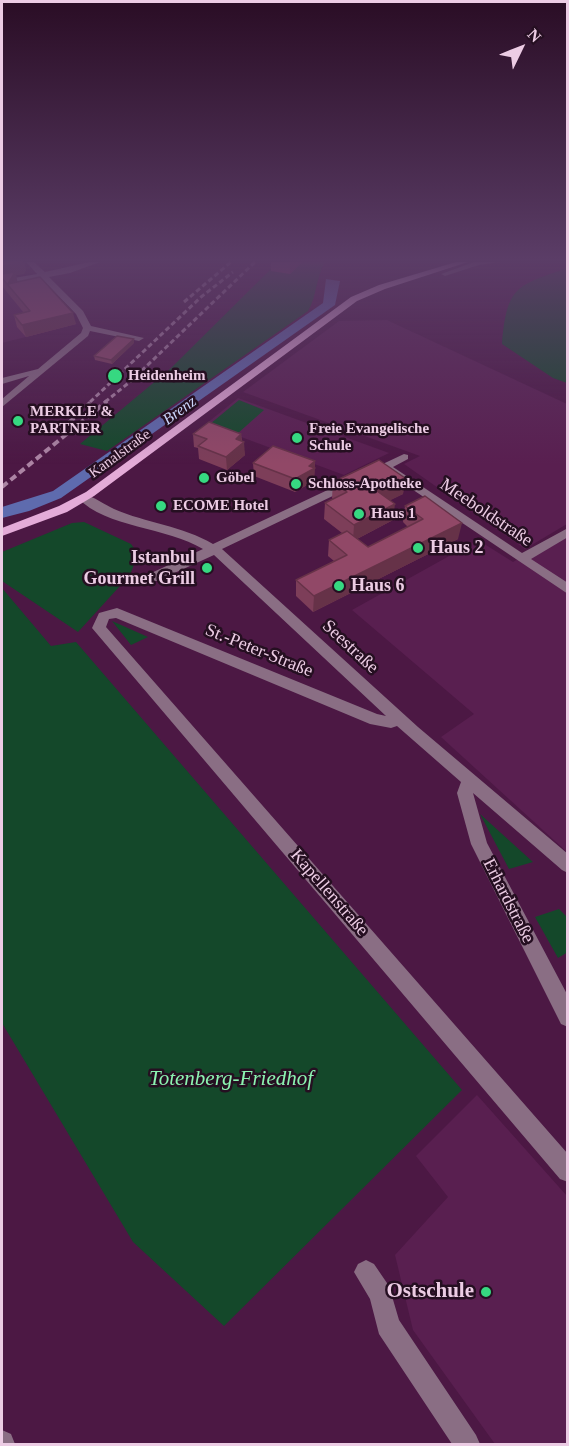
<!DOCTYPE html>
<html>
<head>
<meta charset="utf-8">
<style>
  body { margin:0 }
  #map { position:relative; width:569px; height:1446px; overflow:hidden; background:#4c1844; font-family:"Times New Roman",serif }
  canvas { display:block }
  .frame { position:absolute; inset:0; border:3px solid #eccce4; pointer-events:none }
  .north { position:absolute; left:491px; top:18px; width:60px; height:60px; -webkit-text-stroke:4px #250f21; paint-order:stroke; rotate:47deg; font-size:16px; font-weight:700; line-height:24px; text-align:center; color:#eccce4 }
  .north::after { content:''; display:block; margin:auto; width:21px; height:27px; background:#eccce4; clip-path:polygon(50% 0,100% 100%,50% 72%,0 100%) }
</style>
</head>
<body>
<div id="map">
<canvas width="569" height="1446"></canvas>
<div class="frame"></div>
<div class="north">N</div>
</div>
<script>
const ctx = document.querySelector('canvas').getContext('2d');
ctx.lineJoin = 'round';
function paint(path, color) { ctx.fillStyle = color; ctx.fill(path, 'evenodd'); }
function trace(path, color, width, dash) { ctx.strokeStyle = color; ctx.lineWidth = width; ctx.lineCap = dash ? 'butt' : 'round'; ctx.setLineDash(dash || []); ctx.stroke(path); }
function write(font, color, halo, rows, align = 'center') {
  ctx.font = font + ' "Times New Roman",serif'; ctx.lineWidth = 5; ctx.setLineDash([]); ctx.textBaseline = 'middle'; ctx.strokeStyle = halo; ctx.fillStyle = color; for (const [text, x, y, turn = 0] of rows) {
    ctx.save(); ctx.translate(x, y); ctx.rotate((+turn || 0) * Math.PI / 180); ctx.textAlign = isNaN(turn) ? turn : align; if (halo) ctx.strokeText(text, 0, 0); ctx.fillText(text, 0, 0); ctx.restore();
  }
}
paint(new Path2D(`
  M35,279L77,324L2,343V286Z
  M387,320L567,404V524L525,549L404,464L420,456L243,392L339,321Z
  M238,398L389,453L344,475L206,424Z
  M567,530V852L441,737L474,714L352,610L478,540L513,562Z
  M477,1095L567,1196V1444H495L413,1330L395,1255L448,1197L416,1156Z`), '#591f50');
paint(new Path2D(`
  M278,262H325C316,277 317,296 308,311L107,451L80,444L170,369Z
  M567,268H568L567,383L553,378L502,344C507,286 516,286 567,268Z
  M239,400L264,410L237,434L210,424Z
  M84,522L131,544L136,551V559L130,575L78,632L2,581V552L72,523Z
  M2,588L51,646L76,642L462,1090L224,1326L133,1242L2,1023Z
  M112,621L148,637L131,645Z
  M480,814L533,862L509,869Z
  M559,909L567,917L568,952L558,958L535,917Z`), '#14482a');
paint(new Path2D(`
  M326,279L340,281L335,305L61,498L29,511L2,518V507L53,491L323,303Z`), '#5e6bae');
paint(new Path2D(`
  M26,262H34L45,272L89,262H100L70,273L49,277L83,311L91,326L144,338L139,341L90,331L88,336L2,407V399L29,376L2,384V378L38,369L81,333L83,328L76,314L41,278L2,284V280L37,274Z
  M474,262H499L479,265L445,276L441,274Z
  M404,454L408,455V459L393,467L522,553L568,528V537L531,559L568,583V594L385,471L222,549L418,727L568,854V873L562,870L473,793L487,843L568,996V1027L561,1024L471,844L457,793L461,782L397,726L391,728L370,724L116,618L109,619L106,627L568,1154V1182L560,1179L92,628L99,613L117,608L122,610L377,714L386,716L214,555L157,581H147V575L203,549C167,527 106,528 78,498L80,496C91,493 104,505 114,509C146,523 183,526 213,544Z
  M366,1260L374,1264L389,1286L399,1320L476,1435L480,1444H452L379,1334L370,1299L354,1272L358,1264Z
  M2,1430L11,1434L15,1444H2Z`), '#8a6e84');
paint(new Path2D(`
  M456,262H468L385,289L357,301L94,496L67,512L2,536V528L59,506L86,492L351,297L379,285Z`), '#e4abd8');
trace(new Path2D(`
  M184,302L231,262
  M90,402L201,297L233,272
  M105,402L131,381L255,262`), '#ac84a4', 3, [5, 3]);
trace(new Path2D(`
  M61,430L92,401
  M2,487L107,401`), '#ac84a4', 4, [7, 4]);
paint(new Path2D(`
  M2,262H24L26,270L24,274L16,275L17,282L76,324L26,337L17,327L14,315L24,313L2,286Z
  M271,262H302L290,274L271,271Z
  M134,343L112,364L95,360L94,356Z
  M193,434H241L242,441L245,455L227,470L199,459L198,448L194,447Z
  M315,461L314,481L295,492L254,476L253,463Z
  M405,478L403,494L390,500L393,520L357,539L368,547L408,527L403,522L405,506L458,539L313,612L296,596V580L334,561L328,556L329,540L342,533L324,519L325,503L333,499L332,498L333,482Z`), '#7d3e59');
paint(new Path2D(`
  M22,262H24L26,270L24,274L16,275L18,284L13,292L2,278V266Z
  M291,262H302L290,274V263Z
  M73,313L76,324L26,337L22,325Z
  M134,339V343L112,364L111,360Z
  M241,434L242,444L244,442L245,455L227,470L226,457L236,439Z
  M315,461L314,481L295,492V479Z
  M405,478L403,494L375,508L377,491Z
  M395,504L393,520L353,541L354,525Z
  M462,523L458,539L313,612L314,596Z`), '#663248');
const building = new Path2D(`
  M2,262H22L21,263L2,266Z
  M15,272L8,284L40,277L73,313L22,325L14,315L30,311L2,278V274Z
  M117,336L134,339L111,360L94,356Z
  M209,422L241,434L236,439L244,442L226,457L198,446L207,439L193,434Z
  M273,446L315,461L309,466L315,468L295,479L253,463Z
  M379,460L405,478L377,491L395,504L354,525L325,503L347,492L333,482Z
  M425,496L462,523L314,596L296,580L347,555L329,540L347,531L368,547L423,519L405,506Z`);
paint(building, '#914867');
trace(building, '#663248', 1.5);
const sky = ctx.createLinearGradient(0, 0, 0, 464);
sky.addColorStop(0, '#2a0d25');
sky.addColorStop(0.56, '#5b3d67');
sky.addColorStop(1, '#5b3d6700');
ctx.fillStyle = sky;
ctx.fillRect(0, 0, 569, 464);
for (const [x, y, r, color] of [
  [115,376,8,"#36d881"],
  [18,421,6,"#36d881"],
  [297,438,6,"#36d881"],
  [204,478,6,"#36d881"],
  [296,484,6,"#36d881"],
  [161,506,6,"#36d881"],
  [359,514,6,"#36d881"],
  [418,548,6,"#36d881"],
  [207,568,6,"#36d881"],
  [339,586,6,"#36d881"],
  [486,1292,6,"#36d881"]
]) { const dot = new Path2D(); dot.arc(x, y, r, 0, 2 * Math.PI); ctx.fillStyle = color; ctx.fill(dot); trace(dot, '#250f21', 2); }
write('bold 15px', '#eccce4', '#250f21', [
  ["Heidenheim",128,376],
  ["MERKLE &",30,412],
  ["PARTNER",30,429],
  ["Freie Evangelische",309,429],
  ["Schule",309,446],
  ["Göbel",216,478],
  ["Schloss-Apotheke",308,484],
  ["ECOME Hotel",173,506],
  ["Haus 1",371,514]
], 'left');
write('15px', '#eccce4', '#250f21', [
  ["Kanalstraße",120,454,-36]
]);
write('italic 16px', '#cad4fa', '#250f21', [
  ["Brenz",180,411,-36]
]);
write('18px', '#eccce4', '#250f21', [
  ["Meeboldstraße",486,513,34],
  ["Seestraße",350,647,43],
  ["St.-Peter-Straße",259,651,22],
  ["Kapellenstraße",329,893,49],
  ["Erhardstraße",508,901,63]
]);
write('bold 18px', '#eccce4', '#250f21', [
  ["Haus 2",430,548],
  ["Istanbul",195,558,"right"],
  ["Gourmet Grill",195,579,"right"],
  ["Haus 6",351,586]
], 'left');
write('italic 21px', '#8cf4b1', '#250f21', [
  ["Totenberg-Friedhof",231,1079]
]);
write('bold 21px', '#eccce4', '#250f21', [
  ["Ostschule",474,1292]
], 'right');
</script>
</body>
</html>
